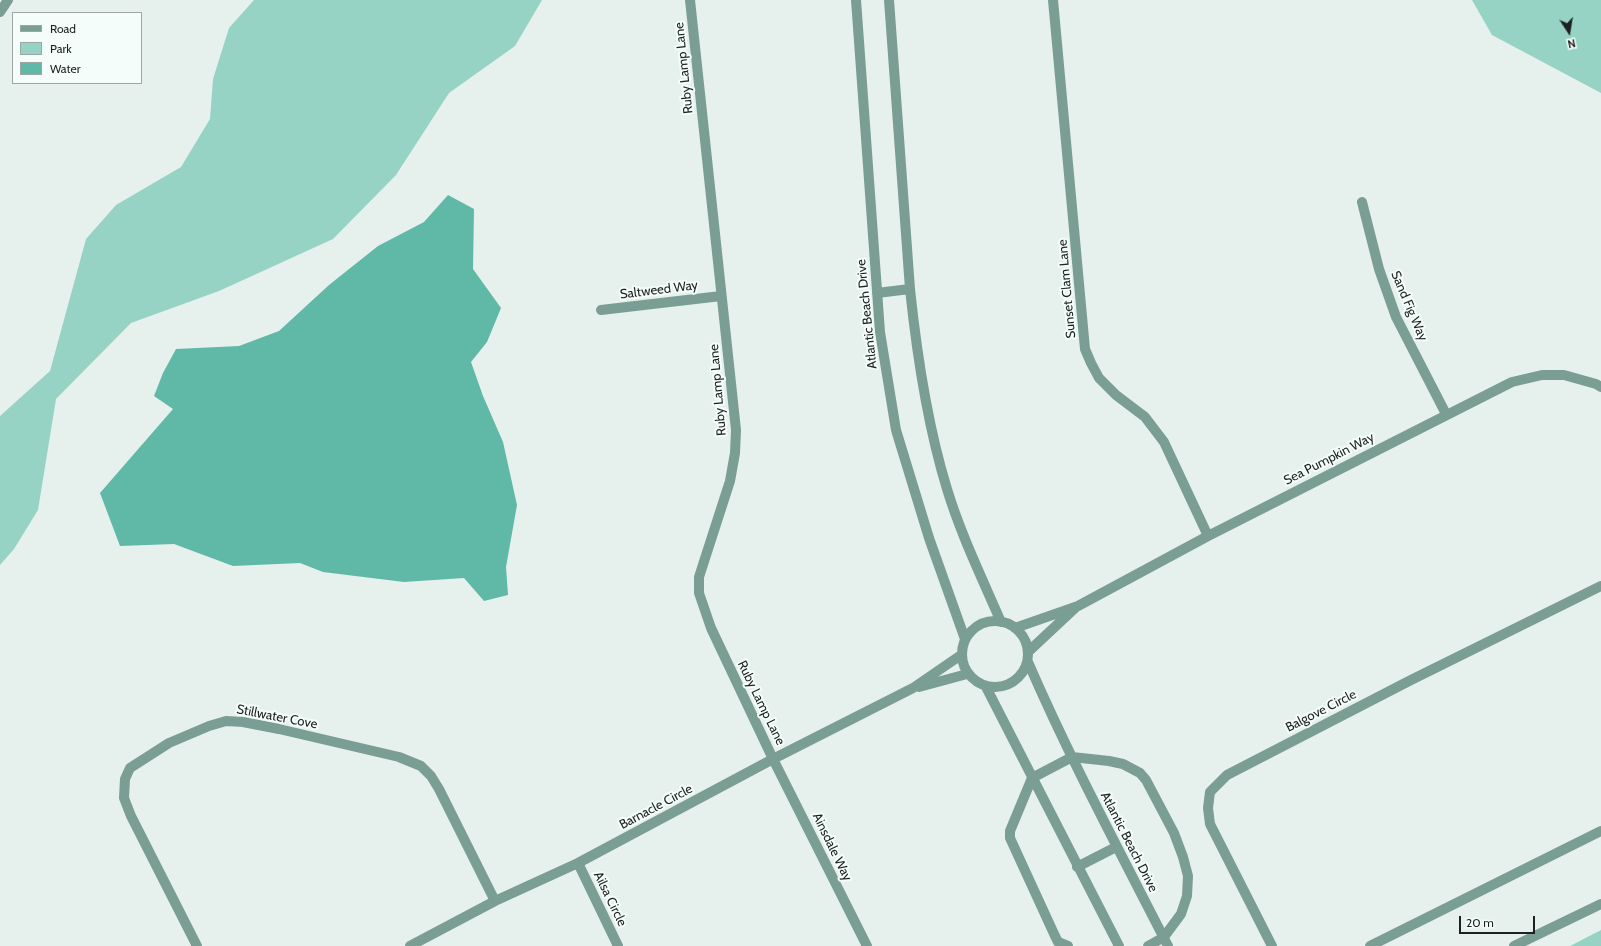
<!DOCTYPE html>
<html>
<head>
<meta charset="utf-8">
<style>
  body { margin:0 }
  #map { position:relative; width:1601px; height:946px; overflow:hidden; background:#e6f0ed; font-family:Cabin,sans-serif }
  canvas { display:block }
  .legend { position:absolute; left:12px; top:12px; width:130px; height:72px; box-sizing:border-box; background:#f4fdfa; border:1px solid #9ea5a3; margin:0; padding:5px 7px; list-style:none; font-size:12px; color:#1d2120 }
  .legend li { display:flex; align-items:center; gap:8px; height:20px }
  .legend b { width:20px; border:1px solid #9ea5a3 }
  .north { position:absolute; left:1549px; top:12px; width:40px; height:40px; -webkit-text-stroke:3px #f4fdfa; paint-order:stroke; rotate:168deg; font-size:11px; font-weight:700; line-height:16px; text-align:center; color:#1d2120 }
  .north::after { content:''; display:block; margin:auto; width:14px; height:18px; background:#1d2120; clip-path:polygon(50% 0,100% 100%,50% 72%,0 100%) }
  .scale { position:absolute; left:1459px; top:916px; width:76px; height:18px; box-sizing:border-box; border:2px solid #1d2120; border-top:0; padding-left:5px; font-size:12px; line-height:14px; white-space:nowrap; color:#1d2120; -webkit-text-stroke:3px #f4fdfa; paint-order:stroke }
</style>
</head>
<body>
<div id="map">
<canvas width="1601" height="946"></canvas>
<ul class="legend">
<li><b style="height:5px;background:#7a9d94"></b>Road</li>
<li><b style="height:11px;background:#96d3c4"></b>Park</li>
<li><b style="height:11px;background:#60b9a6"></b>Water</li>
</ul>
<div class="north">N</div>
<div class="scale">20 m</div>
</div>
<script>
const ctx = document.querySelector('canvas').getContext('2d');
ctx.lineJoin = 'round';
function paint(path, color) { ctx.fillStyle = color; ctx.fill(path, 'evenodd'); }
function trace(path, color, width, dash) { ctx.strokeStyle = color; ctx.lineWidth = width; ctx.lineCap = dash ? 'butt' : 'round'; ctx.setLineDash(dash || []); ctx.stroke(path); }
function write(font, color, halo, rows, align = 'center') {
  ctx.font = font + ' Cabin,sans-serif'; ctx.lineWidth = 4; ctx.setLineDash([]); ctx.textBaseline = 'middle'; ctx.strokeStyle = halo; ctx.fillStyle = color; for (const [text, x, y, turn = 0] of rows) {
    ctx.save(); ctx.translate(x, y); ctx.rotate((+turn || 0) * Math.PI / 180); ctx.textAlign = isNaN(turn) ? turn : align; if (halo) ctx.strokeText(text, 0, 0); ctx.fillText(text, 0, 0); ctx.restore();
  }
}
paint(new Path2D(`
  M254,0H542L515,46L449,93L396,175L333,239L219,291L131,323L56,399L38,510L14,549L0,565V416L50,371L86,239L116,205L181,167L210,119L213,79L229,28Z
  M1472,0H1601V93L1492,35Z
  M1601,930V946H1570Z`), '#96d3c4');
paint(new Path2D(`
  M448,195L474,209L473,269L501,308L487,342L471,362L483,396L503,442L517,505L506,567L508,595L484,601L464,578L404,582L323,572L300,563L233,566L174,544L120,546L100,493L173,409L154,396L163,373L176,349L239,346L279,331L329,285L378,246L424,222Z`), '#60b9a6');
trace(new Path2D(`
  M690,0L736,430L735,453L730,481L699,577V593L711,628L773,759L867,946
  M856,0L880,332L896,430L929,538L965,639
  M889,0L910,289C917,356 927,424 947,489C961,535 982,578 1001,622
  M1053,0L1085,349L1091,363L1099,378L1116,395L1145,417L1164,442L1208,536
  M0,12L8,0
  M1362,202L1379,269L1396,317L1446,414
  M877,293L910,289
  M601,310L721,296
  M962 654a33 33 0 1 1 66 0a33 33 0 1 1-66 0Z
  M1015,628L1078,606L1208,536L1512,382L1542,375H1564L1596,384L1601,387
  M1029,651L1075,608
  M1028,662C1070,759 1120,852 1168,946
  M919,687L967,674
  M986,687L1119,946
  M578,863L618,946
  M1077,867L1116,847
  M197,946L131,816L124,798L125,779L130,768L169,743L209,726L226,721L243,722L279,729L399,757L421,766L431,776L439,789L495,901
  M410,946L495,901L578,863L773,759L913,688L961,655
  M1068,946L1058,942L1055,936L1010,838V831L1032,778L1072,757L1109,761L1123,764L1140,773L1146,780L1174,833L1183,857L1188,876L1187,896L1181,914L1164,937L1148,946
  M1272,946L1210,824L1208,808L1210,792L1227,775L1411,680L1601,586
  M1370,946L1601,831
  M1514,946L1601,904`), '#7a9d94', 10);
write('13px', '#1d2120', '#f4fdfa', [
  ["Ruby Lamp Lane",684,68,-96],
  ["Sunset Clam Lane",1067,289,-95],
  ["Saltweed Way",659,290,-7],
  ["Sand Fig Way",1409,306,67],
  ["Atlantic Beach Drive",867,314,-96],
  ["Ruby Lamp Lane",718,390,-95],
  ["Sea Pumpkin Way",1329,459,-27],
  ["Ruby Lamp Lane",761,703,64],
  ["Balgove Circle",1321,711,-27],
  ["Stillwater Cove",277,717,11],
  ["Barnacle Circle",656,807,-28],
  ["Atlantic Beach Drive",1129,842,63],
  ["Ainsdale Way",832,847,64],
  ["Ailsa Circle",610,899,64]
]);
</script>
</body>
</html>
